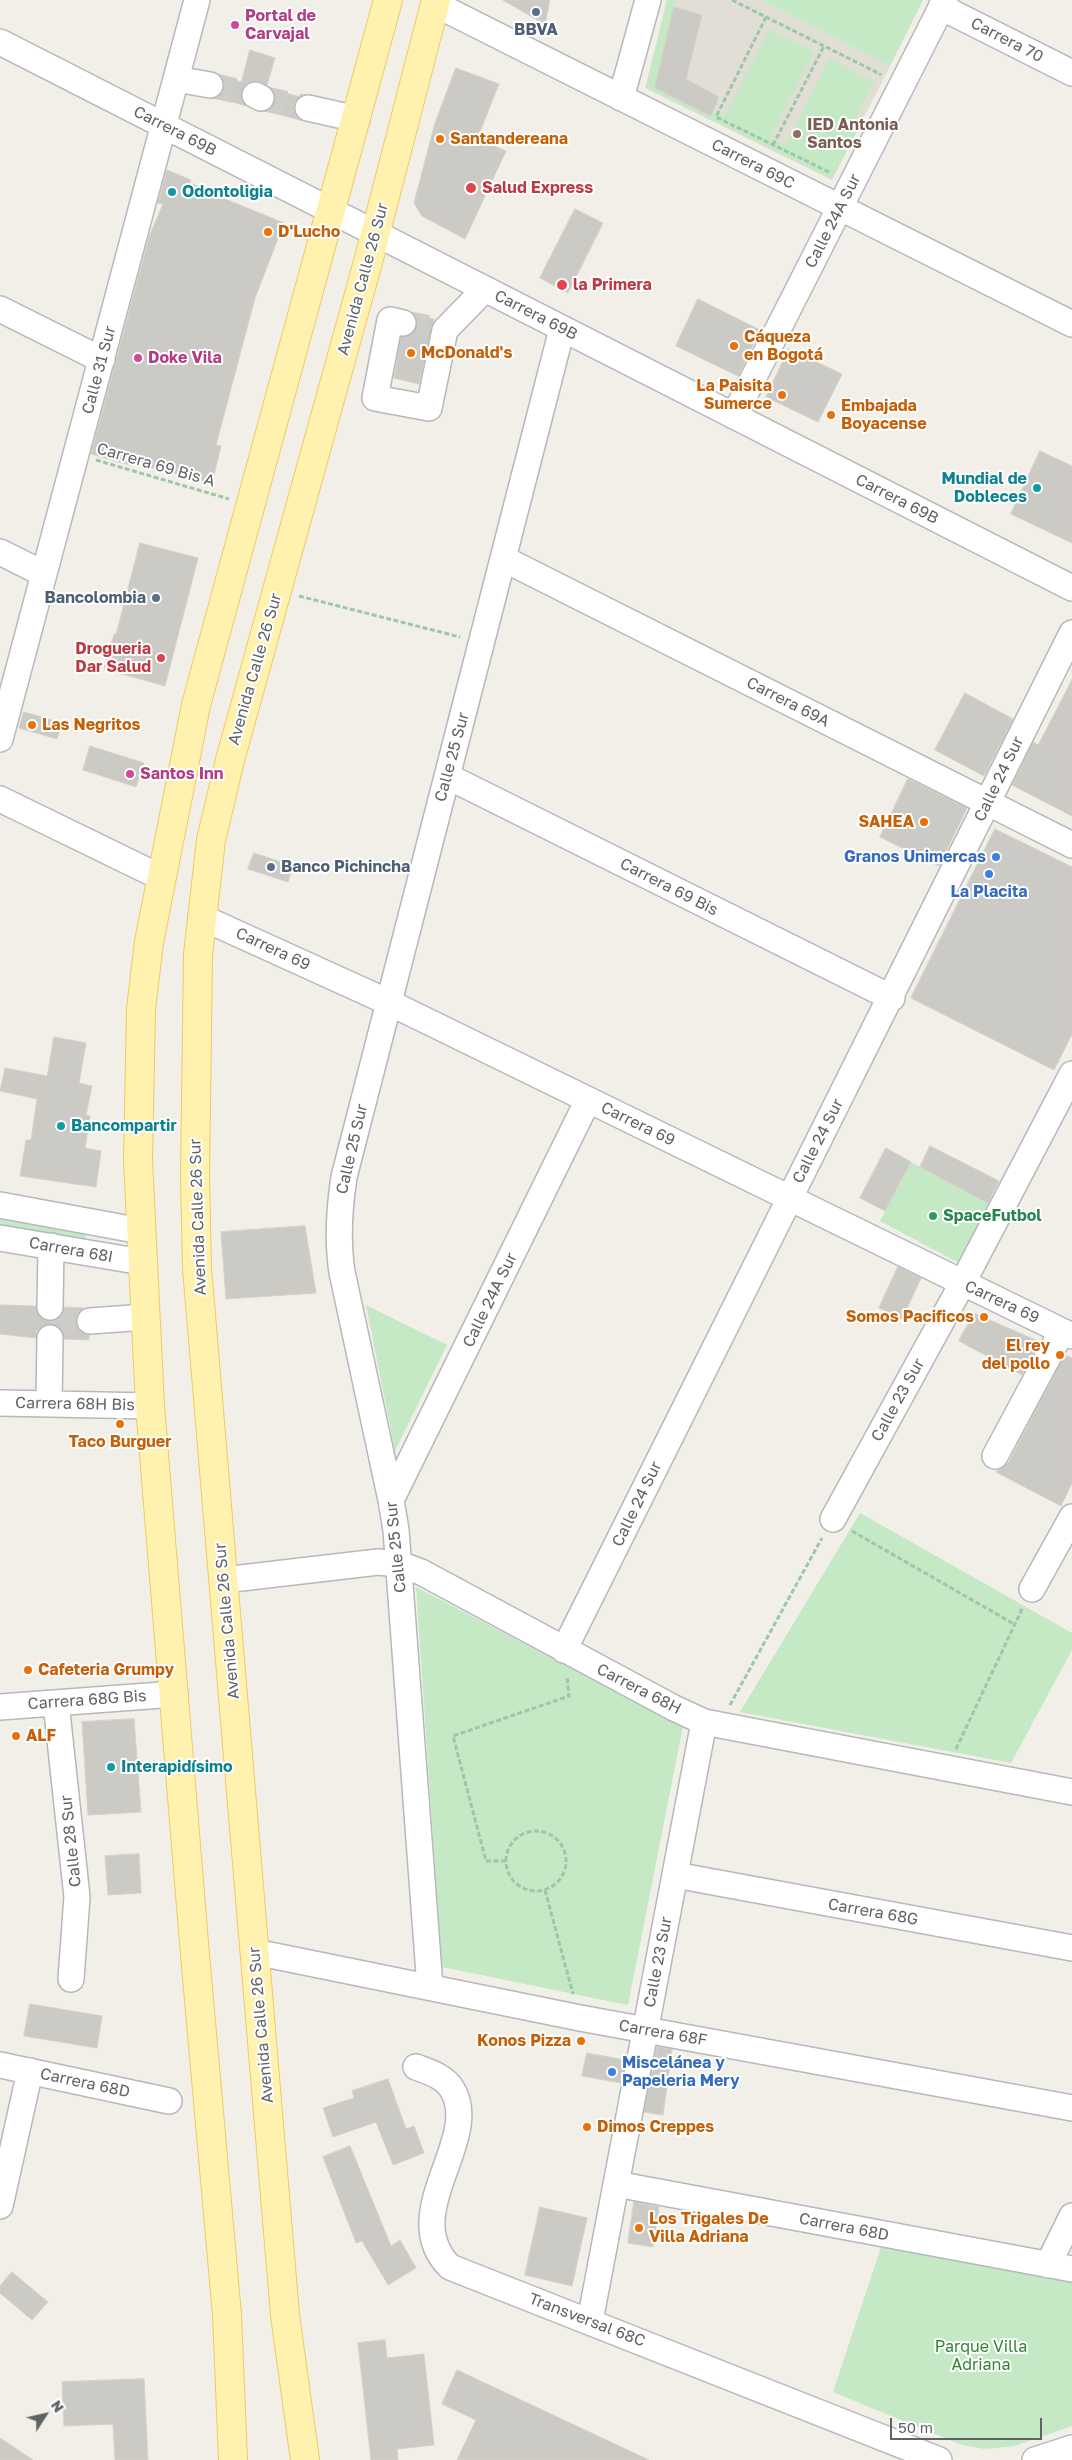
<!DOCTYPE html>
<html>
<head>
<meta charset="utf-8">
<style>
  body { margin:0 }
  #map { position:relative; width:1072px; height:2460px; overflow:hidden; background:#f1efe8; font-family:"Golos Text",sans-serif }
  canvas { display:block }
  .north { position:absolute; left:20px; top:2390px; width:50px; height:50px; -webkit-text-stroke:4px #fff; paint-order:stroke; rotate:55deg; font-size:14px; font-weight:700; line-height:20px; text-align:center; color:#5f6368 }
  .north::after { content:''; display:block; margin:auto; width:18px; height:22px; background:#5f6368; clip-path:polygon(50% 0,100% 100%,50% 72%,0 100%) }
  .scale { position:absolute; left:890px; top:2418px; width:152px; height:22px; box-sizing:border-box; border:2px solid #5f6368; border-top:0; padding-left:6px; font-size:15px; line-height:18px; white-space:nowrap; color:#5f6368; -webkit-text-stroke:4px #fff; paint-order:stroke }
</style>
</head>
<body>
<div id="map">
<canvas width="1072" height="2460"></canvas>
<div class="north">N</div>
<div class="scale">50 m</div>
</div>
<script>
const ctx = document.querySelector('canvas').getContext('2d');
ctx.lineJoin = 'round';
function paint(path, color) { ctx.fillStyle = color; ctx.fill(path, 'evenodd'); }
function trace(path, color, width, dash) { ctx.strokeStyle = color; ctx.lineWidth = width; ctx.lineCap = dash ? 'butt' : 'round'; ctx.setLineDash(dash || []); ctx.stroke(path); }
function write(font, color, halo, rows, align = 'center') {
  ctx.font = font + ' "Golos Text",sans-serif'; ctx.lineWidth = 4; ctx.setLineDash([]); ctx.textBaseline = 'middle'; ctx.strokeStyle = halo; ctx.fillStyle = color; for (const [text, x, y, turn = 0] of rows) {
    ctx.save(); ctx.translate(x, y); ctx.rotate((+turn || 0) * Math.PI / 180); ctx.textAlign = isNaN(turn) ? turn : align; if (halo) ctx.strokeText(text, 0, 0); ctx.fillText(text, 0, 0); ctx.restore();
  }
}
paint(new Path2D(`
  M667,0H761L890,66L832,180L645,88Z`), '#e1ded6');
paint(new Path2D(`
  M667,0H676L655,88L710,116L713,110L725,116L769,29L814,52L770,139L785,145L829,58L874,82L850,129L856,133L832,179L646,88Z
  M761,0H923L890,66Z
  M911,1162L990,1204L959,1263L880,1221Z
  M0,1214L87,1230L85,1240L0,1224Z
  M366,1305L447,1345L395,1451Z
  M860,1513L1072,1633V1650L1011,1763L740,1712Z
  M416,1587L683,1726L628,2005L442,1967Z
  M881,2247L1072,2281V2426L1015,2446L985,2449L962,2445L833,2392Z`), '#c5e8c5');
const building = new Path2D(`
  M503,0H550L545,24Z
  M674,7L702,15L686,79L719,97L711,116L655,88Z
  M250,50L275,58L267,85L255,81L247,83L241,95L246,106L217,97L224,88L221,76L241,82Z
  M456,68L499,84L477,139L506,151L465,239L422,216L414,203L435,123Z
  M272,89L300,97L294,104V112L303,121L267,111L274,104L275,97Z
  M167,170L191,180L190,183L213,192V194L284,223L255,298L216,445L221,446L212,483L133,463V466L91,454L149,237L163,204L158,203Z
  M575,209L603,223L568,293L540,278Z
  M698,299L760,330L738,376L676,346Z
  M414,314L434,319L419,384L394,378L401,337L413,333L417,327Z
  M789,349L842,374L818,422L766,397Z
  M1040,451L1072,466V543L1011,514Z
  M140,543L198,558L165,686L104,669L114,634H116Z
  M1072,680V816L1012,785L1033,742L1038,745Z
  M965,693L1013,719L984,776L935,750Z
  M24,712L62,723L57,739L19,728Z
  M90,746L144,763L136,787L83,770Z
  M908,779L967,808L939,866L880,837Z
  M995,829L1072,867V1034L1054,1070L911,998Z
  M254,853L293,866L288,882L248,869Z
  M54,1037L86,1043L79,1083L92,1086L86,1115L90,1116L85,1148L101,1151L96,1187L20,1176L26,1140H31L37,1099L0,1091L5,1068L47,1076Z
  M930,1146L999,1181L988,1203L920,1167Z
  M886,1148L911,1162L885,1211L860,1198Z
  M305,1226L316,1293L226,1299L221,1232Z
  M898,1267L921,1278L902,1319L879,1308Z
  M0,1305L36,1306L38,1314L49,1321L57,1319L63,1314L64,1307L84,1308L77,1314L76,1322L78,1329L89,1335V1340L64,1339L62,1331L51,1324L43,1326L37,1331L36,1338L0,1334Z
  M974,1313L1040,1342L1022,1375L959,1341Z
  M1065,1355L1072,1358V1483L1061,1506L996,1472L1008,1463Z
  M134,1719L141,1812L88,1815L82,1722Z
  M139,1854L141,1893L108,1895L105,1856Z
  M30,2004L102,2016L97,2048L24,2036Z
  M657,2047L672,2049L663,2115L644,2112Z
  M587,2053L625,2060L621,2083L582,2076Z
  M388,2079L406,2129L414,2126L424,2153L393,2165L376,2122L333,2137L323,2108L354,2098L352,2091Z
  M350,2146L391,2246L400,2240L416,2268L388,2285L362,2241L356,2243L323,2157Z
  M634,2202L659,2207L653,2247L628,2243Z
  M540,2207L587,2218L572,2286L525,2275Z
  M12,2272L48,2302L32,2320L0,2293V2286Z
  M385,2340L387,2358L424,2354L434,2445L397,2449L398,2460H371L358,2343Z
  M457,2370L649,2460H457L476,2420L442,2404Z
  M144,2379L148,2460H115L113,2424L64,2426L62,2382Z
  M0,2438L33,2460H0Z`);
paint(building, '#cccac5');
trace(building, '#d6d1c6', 1);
trace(new Path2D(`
  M210,85L255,95
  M261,98L308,108
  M403,323L432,328
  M50,1324L90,1321`), '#ccccc8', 25, [25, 12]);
const minor = new Path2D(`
  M435,4L1072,324
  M941,7L1072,73
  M0,42L1072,588
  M176,79L210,85
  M255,95L261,98
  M621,98L648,0
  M308,108L357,119
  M0,309L102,360
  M403,323L390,320L375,398L429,408L445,330L485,289
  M734,416L945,0
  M0,552L44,574
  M504,559L1072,845
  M0,739L197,0
  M447,776L892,998
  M0,799L160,877
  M201,917L388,1002L1072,1336
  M0,1205L141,1231
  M0,1238L142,1262
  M50,1307L51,1246
  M90,1321L146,1317
  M0,1403L150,1406
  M49,1404L50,1338
  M995,1456L1062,1331
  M391,1500L588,1100
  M833,1519L962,1284L1072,1074
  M224,1580L378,1562L399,1564L421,1572L674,1708L704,1722L1072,1792
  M1032,1589L1072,1517
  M564,1650L1072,633
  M56,1703L77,1897L71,1979
  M0,1707L175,1694
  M675,1875L1072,1948
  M255,1952L580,2018L1072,2108
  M430,1987L396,1530L391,1500L342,1272C337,1240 339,1210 344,1177L562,329
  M0,2065L169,2101
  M416,2067C429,2072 444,2076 452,2089C483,2139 396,2214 450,2267L939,2460
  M616,2184L1072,2269
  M0,2206L30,2071
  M1048,2265L1072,2216
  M590,2321L704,1722
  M1035,2460L1072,2448`);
const major = new Path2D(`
  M233,2460L227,2315L195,1955L150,1406L138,1160L141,1009L149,942L196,705L388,0
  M305,2460L285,2315L197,1268L195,1177L198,955L211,840L230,760L368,262L436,0`);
trace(minor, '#b5b8bc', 28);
trace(major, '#f2c960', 30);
trace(new Path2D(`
  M732,0L880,74L879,75
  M766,17L716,117L831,173
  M773,145L824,46
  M96,460L229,499
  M299,596L460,637
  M852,1531L1014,1624
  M730,1705L822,1538
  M956,1749L1023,1607
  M506 1861a30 30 0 1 1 60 0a30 30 0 1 1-60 0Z
  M506,1861H486L453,1736L569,1696L567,1676
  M545,1890L573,1994`), '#9cc7a9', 3, [5, 2.5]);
trace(minor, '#fff', 25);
trace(major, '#fff2af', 28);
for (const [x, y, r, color] of [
  [536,12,5,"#5c6f8a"],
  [235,25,5,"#d1479c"],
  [797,134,5,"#8d6e63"],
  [440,139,5,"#e8710a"],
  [471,188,6,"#e0444e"],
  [172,192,5,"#0f9aa8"],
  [268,232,5,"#e8710a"],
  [562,285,6,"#e0444e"],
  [734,346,5,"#e8710a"],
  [411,353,5,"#e8710a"],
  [138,358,5,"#d1479c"],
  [782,395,5,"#e8710a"],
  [831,415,5,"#e8710a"],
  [1037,488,5,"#0f9aa8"],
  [156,598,5,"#5c6f8a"],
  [161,658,5,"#e0444e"],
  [32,725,5,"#e8710a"],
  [130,774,5,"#d1479c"],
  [924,822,5,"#e8710a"],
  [996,857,5,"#3f7fe0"],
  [271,867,5,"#5c6f8a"],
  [989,874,5,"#3f7fe0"],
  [61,1126,5,"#0f9aa8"],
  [933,1216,5,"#2e9e5b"],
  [984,1317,5,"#e8710a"],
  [1060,1355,5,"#e8710a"],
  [120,1424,5,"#e8710a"],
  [28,1670,5,"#e8710a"],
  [16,1736,5,"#e8710a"],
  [111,1767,5,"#0f9aa8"],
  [581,2041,5,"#e8710a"],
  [612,2072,5,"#3f7fe0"],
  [587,2127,5,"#e8710a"],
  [639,2228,5,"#e8710a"]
]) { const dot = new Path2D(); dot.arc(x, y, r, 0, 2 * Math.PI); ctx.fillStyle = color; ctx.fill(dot); trace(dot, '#fff', 2); }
write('bold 16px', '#b23c85', '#fff', [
  ["Portal de",245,16],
  ["Carvajal",245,34],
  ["Doke Vila",148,358],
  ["Santos Inn",140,774]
], 'left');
write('bold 16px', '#4e5e75', '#fff', [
  ["BBVA",536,30],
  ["Bancolombia",146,598,"right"],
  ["Banco Pichincha",281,867,"left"]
]);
write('16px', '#5f6368', '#fff', [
  ["Carrera 70",1007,40,27],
  ["Carrera 69B",175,131,27],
  ["Carrera 69C",753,164,27],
  ["Calle 24A Sur",833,221,-63],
  ["Avenida Calle 26 Sur",363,279,-75],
  ["Carrera 69B",536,315,27],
  ["Calle 31 Sur",99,370,-75],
  ["Carrera 69 Bis A",156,465,16],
  ["Carrera 69B",897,499,27],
  ["Avenida Calle 26 Sur",255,669,-74],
  ["Carrera 69A",788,702,27],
  ["Calle 25 Sur",452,757,-75],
  ["Calle 24 Sur",999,779,-64],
  ["Carrera 69 Bis",669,887,27],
  ["Carrera 69",273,949,25],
  ["Carrera 69",638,1124,26],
  ["Calle 24 Sur",818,1141,-63],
  ["Calle 25 Sur",352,1149,-77],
  ["Avenida Calle 26 Sur",198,1217,-92],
  ["Carrera 68I",71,1250,10],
  ["Calle 24A Sur",490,1300,-64],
  ["Carrera 69",1002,1302,25],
  ["Calle 23 Sur",898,1400,-61],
  ["Carrera 68H Bis",75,1404,1],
  ["Calle 24 Sur",637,1504,-64],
  ["Calle 25 Sur",396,1547,-96],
  ["Avenida Calle 26 Sur",227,1621,-95],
  ["Carrera 68H",639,1689,27],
  ["Carrera 68G Bis",87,1700,-4],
  ["Calle 28 Sur",71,1841,-96],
  ["Carrera 68G",873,1912,10],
  ["Calle 23 Sur",658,1962,-79],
  ["Avenida Calle 26 Sur",261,2025,-95],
  ["Carrera 68F",663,2033,10],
  ["Carrera 68D",85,2083,12],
  ["Carrera 68D",844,2227,11],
  ["Transversal 68C",587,2320,21]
]);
write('bold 16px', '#785e54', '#fff', [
  ["IED Antonia",807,125],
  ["Santos",807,143]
], 'left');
write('bold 16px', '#c56008', '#fff', [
  ["Santandereana",450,139],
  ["D'Lucho",278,232],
  ["Cáqueza",744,337],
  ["en Bogotá",744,355],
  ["McDonald's",421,353],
  ["La Paisita",772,386,"right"],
  ["Sumerce",772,404,"right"],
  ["Embajada",841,406],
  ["Boyacense",841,424],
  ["Las Negritos",42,725],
  ["SAHEA",914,822,"right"],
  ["Somos Pacificos",974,1317,"right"],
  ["El rey",1050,1346,"right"],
  ["del pollo",1050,1364,"right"],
  ["Taco Burguer",120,1442,"center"],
  ["Cafeteria Grumpy",38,1670],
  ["ALF",26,1736],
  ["Konos Pizza",571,2041,"right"],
  ["Dimos Creppes",597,2127],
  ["Los Trigales De",649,2219],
  ["Villa Adriana",649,2237]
], 'left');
write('bold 16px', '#be3a42', '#fff', [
  ["Salud Express",482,188],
  ["la Primera",573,285],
  ["Drogueria",151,649,"right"],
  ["Dar Salud",151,667,"right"]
], 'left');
write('bold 16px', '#0d838f', '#fff', [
  ["Odontoligia",182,192],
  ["Mundial de",1027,479,"right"],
  ["Dobleces",1027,497,"right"],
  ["Bancompartir",71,1126],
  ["Interapidísimo",121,1767]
], 'left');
write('bold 16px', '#366cbe', '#fff', [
  ["Granos Unimercas",986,857],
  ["La Placita",989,892,"center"],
  ["Miscelánea y",622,2063,"left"],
  ["Papeleria Mery",622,2081,"left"]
], 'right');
write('bold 16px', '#27864d', '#fff', [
  ["SpaceFutbol",943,1216]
], 'left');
write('16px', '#348238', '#fff', [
  ["Parque Villa",981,2347],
  ["Adriana",981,2365]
]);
</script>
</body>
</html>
